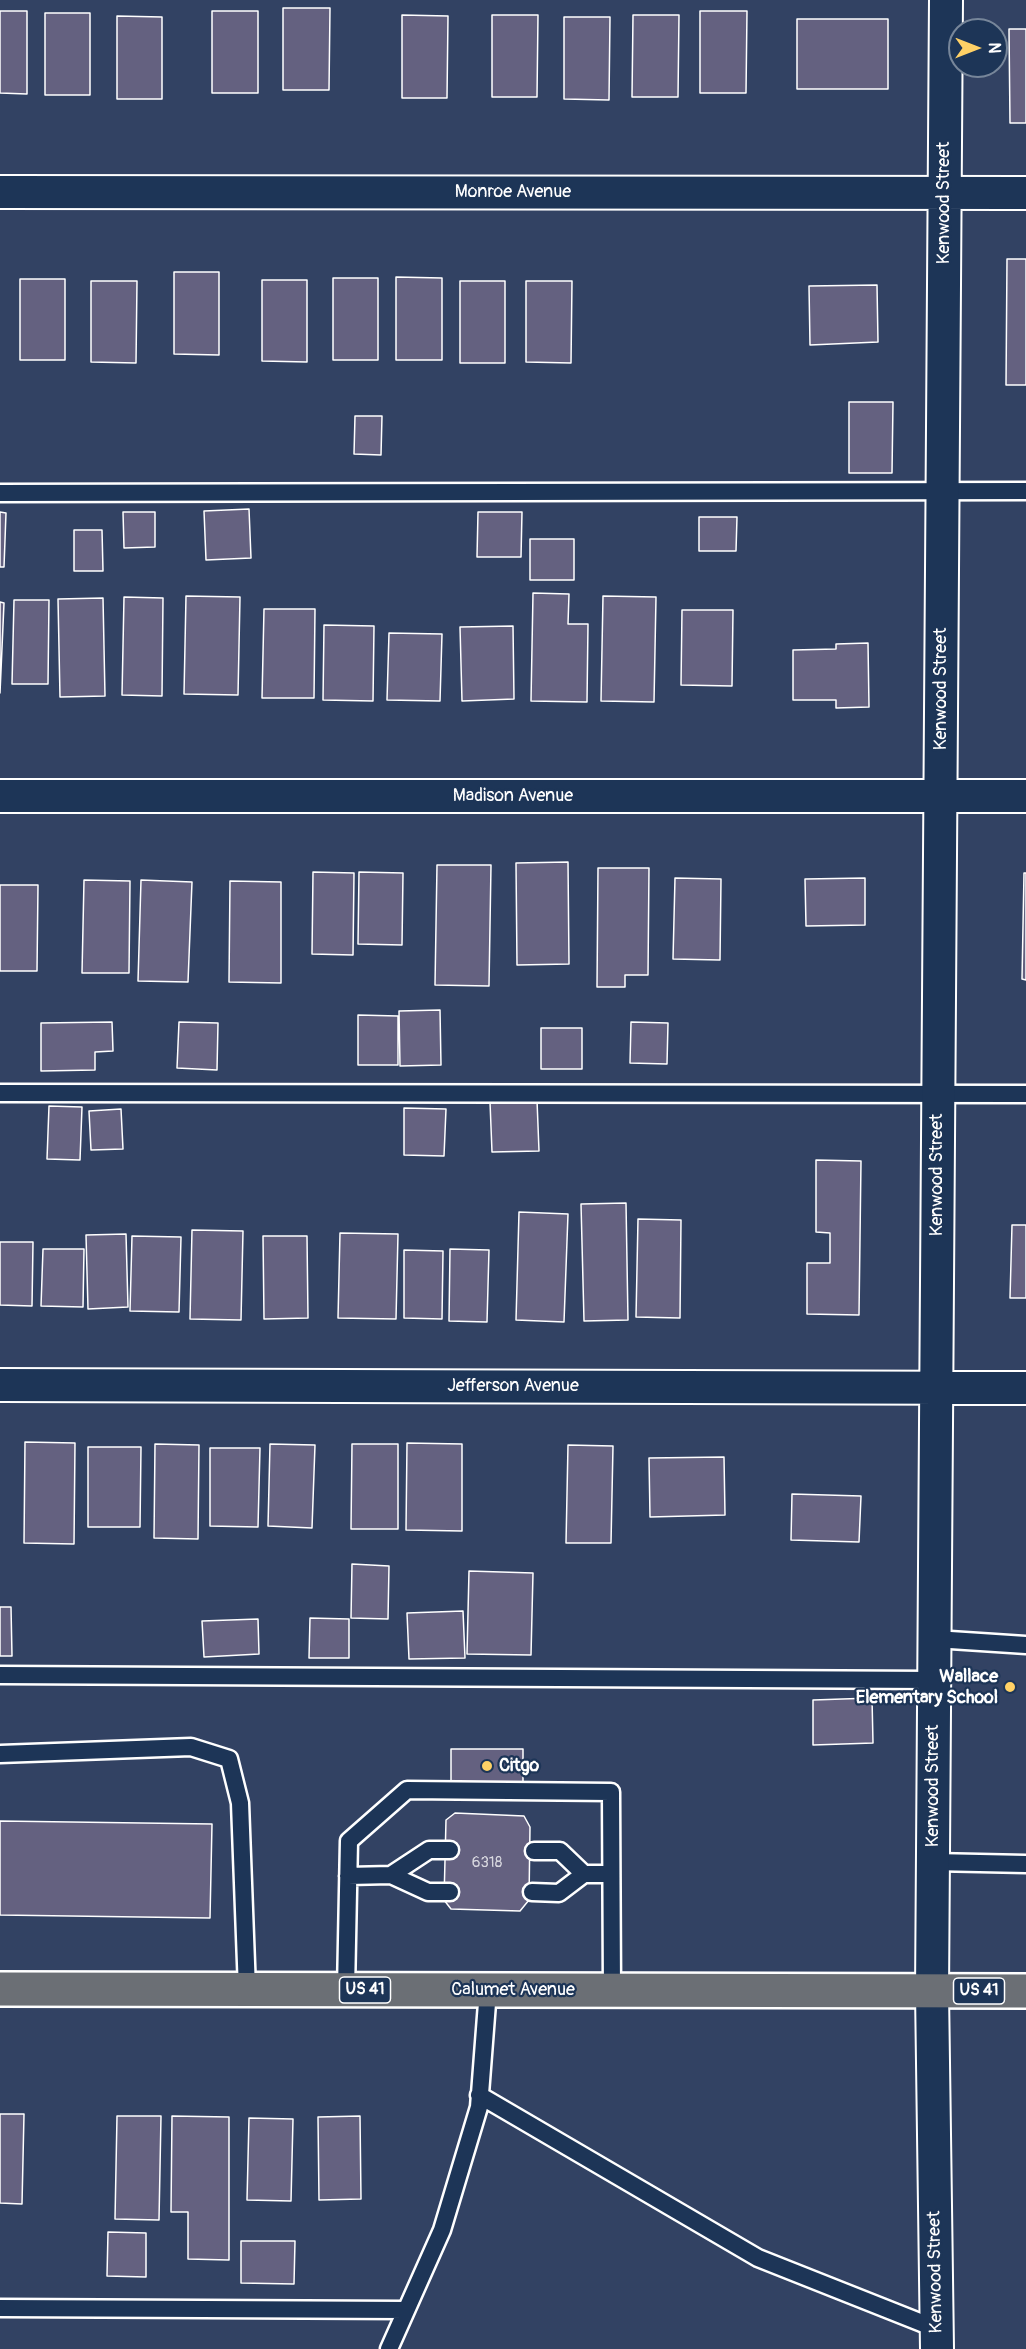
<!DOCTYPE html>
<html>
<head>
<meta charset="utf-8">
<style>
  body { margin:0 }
  #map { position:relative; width:1026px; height:2349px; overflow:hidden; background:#324263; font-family:Pangolin,sans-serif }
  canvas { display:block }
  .north { position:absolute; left:948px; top:18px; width:60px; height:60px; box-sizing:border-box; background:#1d3557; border:2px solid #77869a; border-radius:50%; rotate:90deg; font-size:16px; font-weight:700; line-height:24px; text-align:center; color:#fff }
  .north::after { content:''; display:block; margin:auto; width:21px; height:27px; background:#ffd166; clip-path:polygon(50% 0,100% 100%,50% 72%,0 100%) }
</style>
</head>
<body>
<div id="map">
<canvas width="1026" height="2349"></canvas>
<div class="north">N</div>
</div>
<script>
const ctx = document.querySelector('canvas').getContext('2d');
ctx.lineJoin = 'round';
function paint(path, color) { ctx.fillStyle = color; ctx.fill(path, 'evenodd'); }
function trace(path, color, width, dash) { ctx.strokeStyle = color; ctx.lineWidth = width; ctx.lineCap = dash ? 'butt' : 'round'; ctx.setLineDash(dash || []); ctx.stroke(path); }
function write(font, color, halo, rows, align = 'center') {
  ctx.font = font + ' Pangolin,sans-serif'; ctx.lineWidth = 4.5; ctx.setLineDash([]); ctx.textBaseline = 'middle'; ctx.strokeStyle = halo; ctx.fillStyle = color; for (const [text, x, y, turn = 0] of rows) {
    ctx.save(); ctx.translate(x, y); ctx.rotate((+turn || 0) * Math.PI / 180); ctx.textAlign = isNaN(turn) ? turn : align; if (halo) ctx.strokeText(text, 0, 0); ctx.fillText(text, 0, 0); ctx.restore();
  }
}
const building = new Path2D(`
  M283,8H330L329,90H283Z
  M0,11H27V94L0,93Z
  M212,11H258V93H212Z
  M700,11H747L746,93H700Z
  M45,13H90V95H45Z
  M402,15L448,16L447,98H402Z
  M492,15H538L537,97H492Z
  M633,15H679L678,97H632Z
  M117,16L162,17V99H117Z
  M564,17H610L609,100L564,99Z
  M797,19H888V89H797Z
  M1009,29H1026V123H1010Z
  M1007,259H1026V385H1006Z
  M174,272H219V355L174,354Z
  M396,277L442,278V360H396Z
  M333,278H378V360H333Z
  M20,279H65V360H20Z
  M262,280H307V362L262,361Z
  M91,281H137L136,363L91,362Z
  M460,281H505V363H460Z
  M526,281H572L571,363L526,362Z
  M877,285L878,342L810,345L809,286Z
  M849,402H893L892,473H849Z
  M355,416H382L381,455L354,454Z
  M249,509L251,558L206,560L204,511Z
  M0,512L6,513L4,567H0Z
  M123,512H155V547L124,548Z
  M478,512H522L521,557H477Z
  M699,517H737L736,551H699Z
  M74,530H102L103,571H74Z
  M530,539H574V580H530Z
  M533,593L569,594L568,624H588L587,702L531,701Z
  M186,596L240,597L238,695L184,694Z
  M603,596L656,597L654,702L601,701Z
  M124,597L163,598L162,696L122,695Z
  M103,598L105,696L60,697L58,599Z
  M14,600H49L48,684H12Z
  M0,602L4,603L0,693Z
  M264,609H315L314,698H262Z
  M682,610H733L732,686L681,685Z
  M324,625L374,626L373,701L323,700Z
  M513,626L514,699L462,701L460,627Z
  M389,633L442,634L440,701L387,700Z
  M868,643L869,707L836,708V700H793V650L836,649V644Z
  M568,862L569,964L517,965L516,863Z
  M437,865H491L489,986L435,985Z
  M598,868H649L648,975H625V987H597Z
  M313,872L354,873L353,955L312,954Z
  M359,872L403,873L402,945L358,944Z
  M1024,873H1026V980L1022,979Z
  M675,878L721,879L720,960L673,959Z
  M865,878V925L806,926L805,879Z
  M84,880L130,881L129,973H82Z
  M141,880L192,882L188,982L138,981Z
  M230,881L281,882V983L229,982Z
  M0,885H38L37,971H0Z
  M440,1010L441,1065L400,1066L399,1011Z
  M358,1015L398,1016V1065H358Z
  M112,1022L113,1051L95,1052V1070L41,1071V1023Z
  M179,1022L218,1023L217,1070L177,1068Z
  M631,1022L668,1023L667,1064L630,1063Z
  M541,1028H582V1069H541Z
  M537,1100L539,1151L492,1152L490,1102Z
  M49,1106L82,1107L80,1160L47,1159Z
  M404,1108L446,1109L444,1156L404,1155Z
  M121,1109L123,1149L91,1150L89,1111Z
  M816,1160L861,1161L859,1315L807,1314V1263H830V1233L816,1232Z
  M626,1203L628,1320L584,1321L581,1204Z
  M519,1212L568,1214L564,1322L516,1320Z
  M638,1219L681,1220L680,1318L636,1317Z
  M1012,1225H1026V1298H1010Z
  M192,1230L243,1231L241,1320L190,1319Z
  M340,1233L398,1234L396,1319L338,1318Z
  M126,1234L128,1307L88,1309L86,1235Z
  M132,1236L181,1237L179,1312L130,1311Z
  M263,1236H307L308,1318L264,1319Z
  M0,1242H33L32,1306L0,1305Z
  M43,1249H84L83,1307L41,1306Z
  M450,1249L489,1250L487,1322L449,1321Z
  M404,1250L443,1251L442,1319L404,1318Z
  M25,1442L75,1443L74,1544L24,1543Z
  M407,1443L462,1444V1531L406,1530Z
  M155,1444L199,1445L198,1539L154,1538Z
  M270,1444L315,1445L312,1528L268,1526Z
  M352,1444H398V1529H351Z
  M568,1445L613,1446L611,1543H566Z
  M88,1447H141L140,1527H88Z
  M210,1448H260L258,1527L210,1526Z
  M724,1457L725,1515L650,1517L649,1458Z
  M792,1494L861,1496L859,1542L791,1540Z
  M352,1564L389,1566L388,1619L351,1618Z
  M469,1571L533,1573L531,1655L467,1654Z
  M0,1607H11L12,1656H0Z
  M463,1611L465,1658L409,1659L407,1613Z
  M310,1618L349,1619V1658H309Z
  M258,1619L259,1654L204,1657L202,1621Z
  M872,1698L873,1743L813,1745V1700Z
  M451,1749H523V1783H451Z
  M455,1813L524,1816L530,1827L529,1900L520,1911L451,1909L444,1900L446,1820Z
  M0,1821L212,1824L210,1918L0,1915Z
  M0,2114H24L22,2204L0,2203Z
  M117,2116H161L159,2220L115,2219Z
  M172,2116L229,2117V2260L188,2259V2212H171Z
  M360,2116L361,2199L319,2200L318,2117Z
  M249,2118L293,2119L291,2201L247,2200Z
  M108,2232L146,2233V2277L107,2276Z
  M241,2241H295L294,2284L241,2283Z`);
paint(building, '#646180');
trace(building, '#fff', 1.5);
const lane = new Path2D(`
  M0,493L1026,491
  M0,1093L1026,1094
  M935,1639L1026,1645
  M0,1675L934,1680
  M0,1754L191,1747L229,1759L240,1803L247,1990
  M534,1851H560L584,1874H611
  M933,1862L1026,1864
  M391,1875L428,1892H450
  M348,1876L391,1875L429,1850H450
  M532,1892L559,1893L584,1874
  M346,1990L349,1841L407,1790L611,1792L612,1991
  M479,2095L758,2258L937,2329
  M0,2308L406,2310
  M389,2349L442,2230L479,2107L488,1990`);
const street = new Path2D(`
  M0,192L1026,193
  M0,796H1026
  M0,1385L1026,1388
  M937,2349L932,1991L946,0`);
const primary = new Path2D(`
  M0,1989L1026,1991`);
trace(lane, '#fff', 21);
trace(street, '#fff', 36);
trace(primary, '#fff', 38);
trace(lane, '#1d3557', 16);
trace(street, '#1d3557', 32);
trace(primary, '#6b6f75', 33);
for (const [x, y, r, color] of [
  [1010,1687,6,"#ffd166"],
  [487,1766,6,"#ffd166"]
]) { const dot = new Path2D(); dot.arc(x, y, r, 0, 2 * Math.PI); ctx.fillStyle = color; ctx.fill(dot); trace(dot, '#1d3557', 2); }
write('15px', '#d8d8df', null, [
  ["6318",487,1863]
]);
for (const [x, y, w] of [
  [365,1990,51],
  [979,1991,51]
]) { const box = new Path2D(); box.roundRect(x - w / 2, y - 13, w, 26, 4.5); ctx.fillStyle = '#1d3557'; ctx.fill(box); trace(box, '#fff', 1.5); }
write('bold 16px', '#fff', null, [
  ["US 41",365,1990],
  ["US 41",979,1991]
]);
write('18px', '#fff', '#1d3557', [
  ["Monroe Avenue",513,192],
  ["Kenwood Street",944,203,-90],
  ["Kenwood Street",941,689,-90],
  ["Madison Avenue",513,796],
  ["Kenwood Street",937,1175,-90],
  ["Jefferson Avenue",513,1386],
  ["Kenwood Street",933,1786,-90],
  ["Calumet Avenue",513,1990],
  ["Kenwood Street",936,2272,-91]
]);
write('bold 18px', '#fff', '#1d3557', [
  ["Wallace",998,1677],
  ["Elementary School",998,1698],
  ["Citgo",499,1766,"left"]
], 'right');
</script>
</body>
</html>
